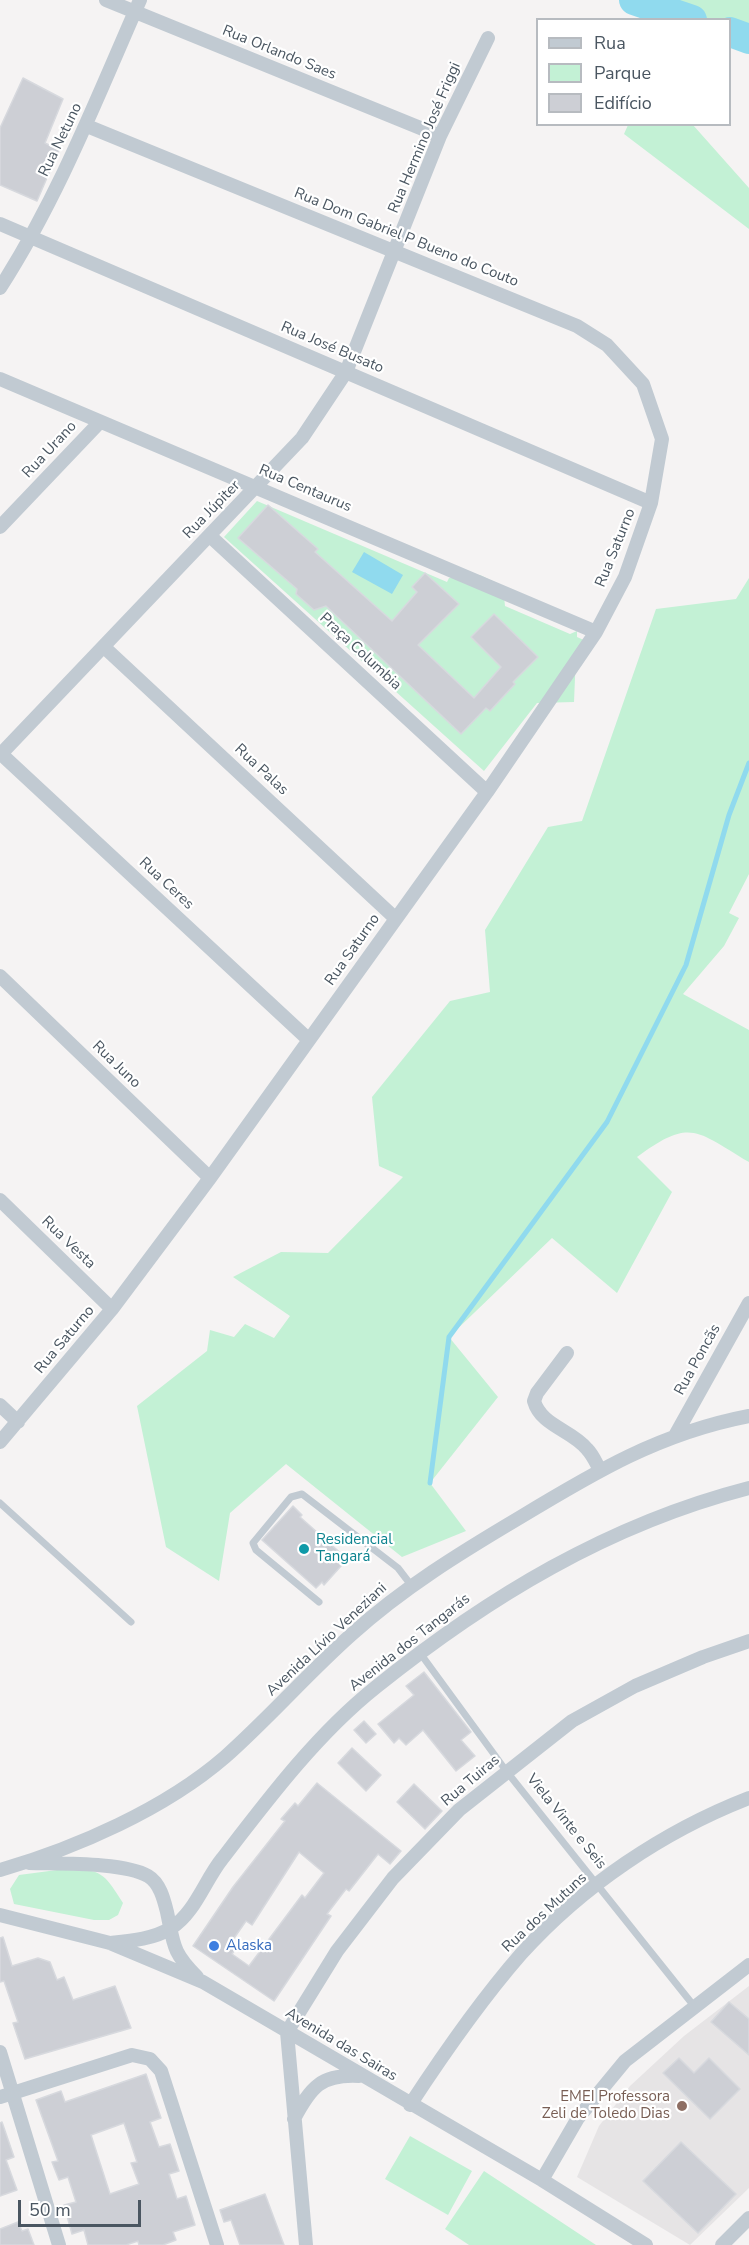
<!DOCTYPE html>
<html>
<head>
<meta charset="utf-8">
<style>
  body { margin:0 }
  #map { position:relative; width:749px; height:2245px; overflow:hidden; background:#f5f3f3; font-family:"Nunito Sans",sans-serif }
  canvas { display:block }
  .legend { position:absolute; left:536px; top:18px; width:195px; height:108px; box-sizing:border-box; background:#fff; border:2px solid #b7bbc0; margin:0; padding:8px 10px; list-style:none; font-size:18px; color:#4a5661 }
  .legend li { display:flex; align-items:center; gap:12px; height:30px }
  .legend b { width:30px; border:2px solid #b7bbc0 }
  .scale { position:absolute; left:18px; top:2200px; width:123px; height:27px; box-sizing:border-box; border:3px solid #4a5661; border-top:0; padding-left:8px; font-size:18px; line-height:21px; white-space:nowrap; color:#4a5661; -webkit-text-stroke:4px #fff; paint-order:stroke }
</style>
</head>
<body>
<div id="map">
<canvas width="749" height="2245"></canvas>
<ul class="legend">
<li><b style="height:8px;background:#c1cad2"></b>Rua</li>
<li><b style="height:16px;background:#c3f1d5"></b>Parque</li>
<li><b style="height:16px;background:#cdcfd5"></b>Edifício</li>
</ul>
<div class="scale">50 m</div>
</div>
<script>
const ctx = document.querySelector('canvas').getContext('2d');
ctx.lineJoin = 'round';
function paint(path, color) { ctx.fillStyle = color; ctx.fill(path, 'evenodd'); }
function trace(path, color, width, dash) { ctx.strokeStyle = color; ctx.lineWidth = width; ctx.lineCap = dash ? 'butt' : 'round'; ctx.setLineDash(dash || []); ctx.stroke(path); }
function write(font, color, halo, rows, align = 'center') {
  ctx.font = font + ' "Nunito Sans",sans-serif'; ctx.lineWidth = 4.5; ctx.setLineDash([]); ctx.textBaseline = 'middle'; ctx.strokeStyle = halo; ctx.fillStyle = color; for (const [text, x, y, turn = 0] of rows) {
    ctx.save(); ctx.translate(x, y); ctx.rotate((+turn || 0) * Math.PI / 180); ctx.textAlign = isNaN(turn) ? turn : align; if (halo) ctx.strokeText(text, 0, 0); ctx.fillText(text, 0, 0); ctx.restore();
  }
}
paint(new Path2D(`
  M749,1986V2188L690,2245L577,2177L599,2126L630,2086L684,2036Z`), '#e6e4e5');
paint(new Path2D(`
  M641,0H749V37L730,30V20L698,19Z
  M628,125H693L749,188V229L624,134Z
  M257,501L447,582L449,578L480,575L503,586L505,606L570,634L577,631V637L586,641L576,654L574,702L537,703L484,771L224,537Z
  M749,578V874L729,913L739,918L724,946L683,994L749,1030V1162C696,1131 691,1117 637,1157L672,1192L617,1293L552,1238L449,1337L498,1397L430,1483L466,1531L402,1557L286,1464L230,1513L219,1581L166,1547L137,1406L207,1351L210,1330L234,1337L245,1324L274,1338L290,1316L233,1277L281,1252L328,1253L403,1177L379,1166L372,1097L450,1001L490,992L485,930L548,827L582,821L656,609L736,599Z
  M72,1868C104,1870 106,1877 123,1903L118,1915L109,1920H94L14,1904L10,1889L19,1875Z
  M410,2136L472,2171L448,2215L385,2179Z
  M484,2171L596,2245H469L445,2229Z`), '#c3f1d5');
paint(new Path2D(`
  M364,552L403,575L392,594L352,572Z`), '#90daee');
trace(new Path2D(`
  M430,1483L449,1337L607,1122L686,965L729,815L749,763`), '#90daee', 5);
trace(new Path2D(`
  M634,0L692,20
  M730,32L749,39`), '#90daee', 30);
const building = new Path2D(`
  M23,78L63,99L45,143L59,150L37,201L0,185V128Z
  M268,505L318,549L315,552L392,621L417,592L412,587L425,573L459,604L418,645L474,698L501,667L471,637L494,614L538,657L513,682L515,684L490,711L486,708L461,734L326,606L314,610L296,594L297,589L238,538Z
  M293,1506L302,1515L300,1517L345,1557L339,1563L341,1566L324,1585L322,1582L316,1588L262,1540Z
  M424,1672L471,1732L461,1740L475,1756L456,1771L423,1730L406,1745L399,1738L394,1743L378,1724L414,1695L406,1686Z
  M364,1721L376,1734L366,1743L354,1730Z
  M352,1748L381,1775L366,1791L338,1763Z
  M317,1783L401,1851L390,1864L378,1854L349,1891L346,1889L327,1914L331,1916L274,2001L193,1946L233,1887L285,1821L281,1819L295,1803L298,1806ZM299,1852L324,1873L305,1898L302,1895L249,1966L232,1954L236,1948L230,1944L246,1921L252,1925Z
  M414,1784L442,1811L425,1829L397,1802Z
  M3,1937L12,1966L38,1958L50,1962L57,1980L64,1977L73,2000L115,1986L131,2028L25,2059L13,2023L18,2022L4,1981L0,1982V1938Z
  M729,2002L749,2019V2055L711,2022Z
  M679,2058L694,2073L709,2058L740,2089L710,2119L663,2073Z
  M146,2074L161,2118L150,2122L159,2147L170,2144L179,2171L169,2174L177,2199L186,2196L195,2225L173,2232L176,2240L163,2245H139L138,2241L126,2245H88L84,2230L72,2234L64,2205L76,2202L68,2177L59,2180L52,2162L58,2161L36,2100L61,2091L65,2102ZM124,2123L137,2162L131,2163L139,2184L110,2194L91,2135Z
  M2,2122L14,2157L6,2160L17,2190L0,2196V2123Z
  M681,2142L736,2194L698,2233L643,2181Z
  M265,2194L284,2245H240L231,2220L224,2222L220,2210Z
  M18,2222L22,2231L28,2229L34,2245H0V2229Z`);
paint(building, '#cdcfd5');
trace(building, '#d7d9de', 1.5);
trace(new Path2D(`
  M0,1503L131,1622
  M319,1602L256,1550L253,1543L291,1497L302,1494L398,1568L411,1585
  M420,1653L507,1772L694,2006`), '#c1cad2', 7);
trace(new Path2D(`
  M106,0L440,136
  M0,224L651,503
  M0,288C58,198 97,98 140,0
  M0,379L596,632
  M0,527L99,423
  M210,536L487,792
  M104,647L395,918
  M0,753L309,1040
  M0,755L302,438L346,372L440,136L488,38
  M0,976L210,1178
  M0,1200L112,1309
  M567,1353L537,1393L534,1401C541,1426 572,1430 587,1449C593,1455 596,1463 600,1470
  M0,1405L18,1422
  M676,1434L749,1303
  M0,1442L112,1309L210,1178L487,792L596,632L625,577L651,503L662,439L643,384L607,345L577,326L87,126
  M29,1863C59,1864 124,1862 148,1876C160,1883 164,1900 167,1912C174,1945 172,1952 197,1977
  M0,1870C76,1848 165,1809 225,1757C269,1718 308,1673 352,1634C403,1588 460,1553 519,1518C595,1472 660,1433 749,1416
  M0,1915L110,1943L203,1982L542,2180L646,2245
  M110,1943C130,1941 154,1939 171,1928C195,1913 205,1880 222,1859C268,1799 317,1734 376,1687C488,1597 609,1524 749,1488
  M0,2052L59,2245
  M0,2097L132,2055L150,2059L161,2071L217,2245
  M410,2105C444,2053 480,2001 521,1954C582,1886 664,1831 749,1798
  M294,2119C311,2087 321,2074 359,2076
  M542,2180L578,2118L625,2061L749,1965
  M306,2245L287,2032L337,1951L393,1878L459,1810L572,1721L635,1686L703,1657L749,1641
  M722,2245L749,2218`), '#c1cad2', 14);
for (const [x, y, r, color] of [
  [304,1549,6,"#0f9aa8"],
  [214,1946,6,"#3f7fe0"],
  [682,2106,6,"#8d6e63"]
]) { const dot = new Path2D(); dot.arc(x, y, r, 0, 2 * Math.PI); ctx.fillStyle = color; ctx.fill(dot); trace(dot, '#fff', 2); }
write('15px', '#4a5661', '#fff', [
  ["Rua Orlando Saes",279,53,22],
  ["Rua Hermino José Friggi",425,138,-67],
  ["Rua Netuno",61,140,-64],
  ["Rua Dom Gabriel P Bueno do Couto",406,238,22],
  ["Rua José Busato",332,348,23],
  ["Rua Urano",50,450,-47],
  ["Rua Centaurus",305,489,23],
  ["Rua Júpiter",212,510,-46],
  ["Rua Saturno",616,548,-68],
  ["Praça Columbia",360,652,43],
  ["Rua Palas",261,770,43],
  ["Rua Ceres",166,884,43],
  ["Rua Saturno",353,950,-55],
  ["Rua Juno",116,1065,44],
  ["Rua Vesta",68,1243,44],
  ["Rua Saturno",65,1340,-50],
  ["Rua Poncãs",698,1360,-61],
  ["Avenida Lívio Veneziani",327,1640,-43],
  ["Avenida dos Tangarás",410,1643,-38],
  ["Rua Tuiras",471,1781,-40],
  ["Viela Vinte e Seis",566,1822,51],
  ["Rua dos Mutuns",545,1913,-43],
  ["Avenida das Sairas",341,2045,31]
]);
write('15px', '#0d838f', '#fff', [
  ["Residencial",316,1540],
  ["Tangará",316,1557]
], 'left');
write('15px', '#366cbe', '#fff', [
  ["Alaska",226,1946]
], 'left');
write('15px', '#785e54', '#fff', [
  ["EMEI Professora",670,2097],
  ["Zeli de Toledo Dias",670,2114]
], 'right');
</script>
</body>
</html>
